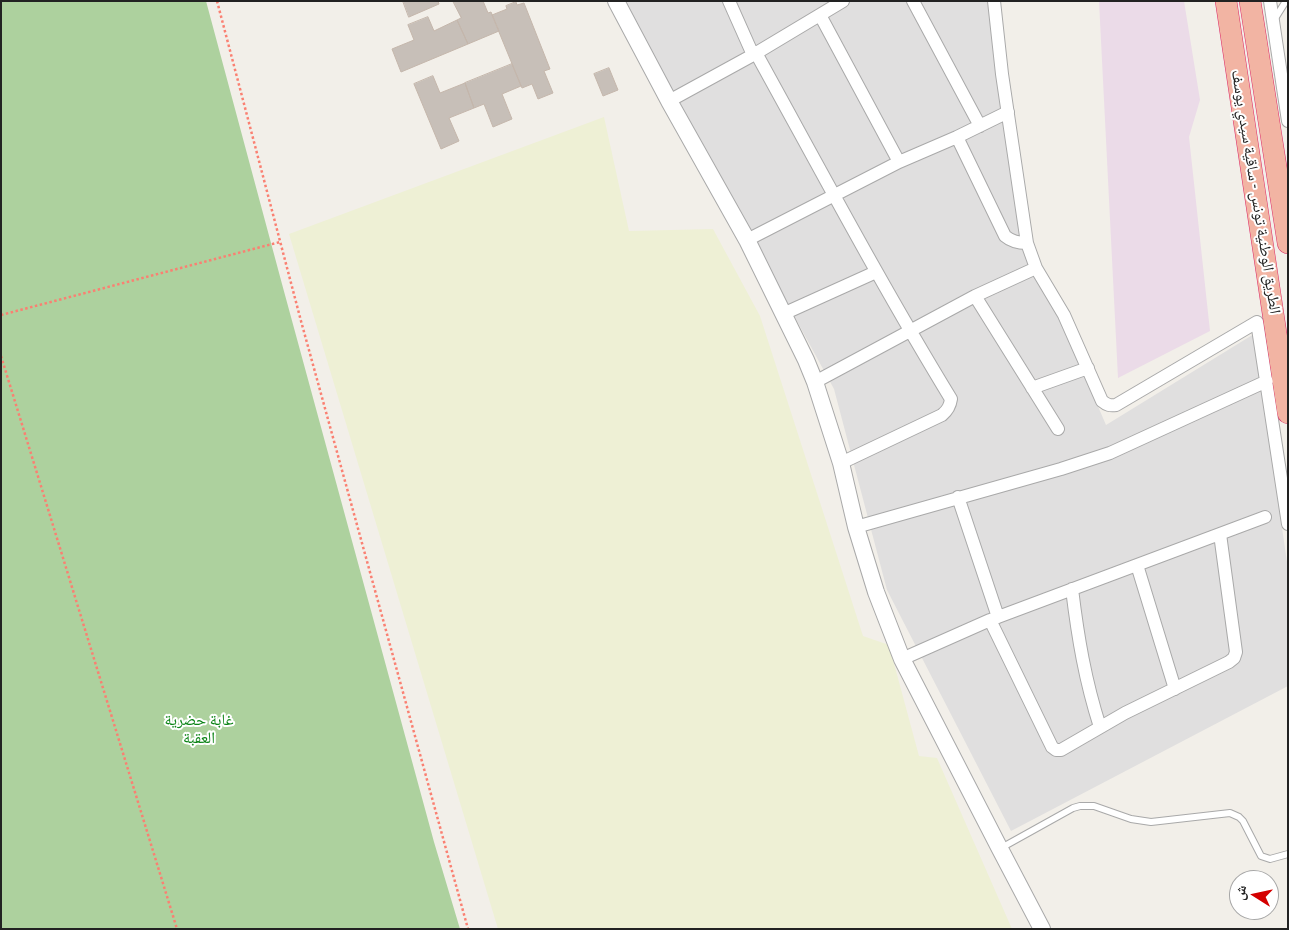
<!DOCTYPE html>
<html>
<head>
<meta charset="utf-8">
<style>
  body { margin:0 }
  #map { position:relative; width:1289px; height:930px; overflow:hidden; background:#f2efe9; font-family:"Roboto Condensed","Noto Naskh Arabic",sans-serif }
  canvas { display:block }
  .frame { position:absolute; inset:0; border:2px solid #222; pointer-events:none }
  .north { position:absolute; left:1229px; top:870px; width:50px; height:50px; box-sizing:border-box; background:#fff; border:1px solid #a7a7a7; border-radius:50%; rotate:280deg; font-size:14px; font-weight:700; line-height:20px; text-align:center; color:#222 }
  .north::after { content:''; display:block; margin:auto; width:18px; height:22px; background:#d40000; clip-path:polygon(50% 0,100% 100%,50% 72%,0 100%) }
</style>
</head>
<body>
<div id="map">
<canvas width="1289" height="930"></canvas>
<div class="frame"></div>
<div class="north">ش</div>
</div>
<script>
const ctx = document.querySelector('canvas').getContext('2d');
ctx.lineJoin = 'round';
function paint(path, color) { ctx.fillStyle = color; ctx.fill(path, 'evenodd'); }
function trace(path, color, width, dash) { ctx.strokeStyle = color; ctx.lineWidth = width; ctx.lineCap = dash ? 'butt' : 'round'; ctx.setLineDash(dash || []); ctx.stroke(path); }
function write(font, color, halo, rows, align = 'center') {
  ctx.font = font + ' "Roboto Condensed","Noto Naskh Arabic",sans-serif'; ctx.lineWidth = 4; ctx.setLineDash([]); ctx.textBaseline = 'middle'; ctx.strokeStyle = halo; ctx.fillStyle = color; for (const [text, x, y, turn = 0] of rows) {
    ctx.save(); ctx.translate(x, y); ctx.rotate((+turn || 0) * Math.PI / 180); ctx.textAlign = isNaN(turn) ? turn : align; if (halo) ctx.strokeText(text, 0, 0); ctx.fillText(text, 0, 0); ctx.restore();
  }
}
paint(new Path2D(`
  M622,1H987L1024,234L1106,425L1254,334L1288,569V686L1011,831L887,590L834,389Z`), '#e0dfdf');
paint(new Path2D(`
  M1099,1H1184L1200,100L1189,137L1210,331L1118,378Z`), '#ebdbe8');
paint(new Path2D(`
  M604,117L629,231L713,229L760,316L863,636L889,645L919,756L937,758L1012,929H498L289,234Z`), '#eef0d5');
paint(new Path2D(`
  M1,1H206L282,284L434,842L460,929H1Z`), '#add19e');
const building = new Path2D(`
  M403,1H438L439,4L409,17Z
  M453,1H483L488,13L491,12L499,31L468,44L457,20L461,18Z
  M516,2L517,5L524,3L550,69L544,71L553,93L538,99L532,84L522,88L492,15L507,9L506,6Z
  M428,17L434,31L457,20L468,44L401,72L392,49L414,40L408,25Z
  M512,64L521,86L502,94L512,119L493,127L484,104L474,108L465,83Z
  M609,68L618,90L603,96L594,74Z
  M433,76L440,93L465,83L474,108L449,118L459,141L441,149L414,84Z`);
paint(building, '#c7bfb8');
trace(building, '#c4b6ab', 1);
const service = new Path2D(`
  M1274,20L1286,1
  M1001,848L1073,808L1080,806H1094L1131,819L1151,822L1230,813L1239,817L1243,821L1261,856L1270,859L1288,854`);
const minor = new Path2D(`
  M729,1L753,55
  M913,1L980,126
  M994,1L1002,74L1027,243L1036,268L1064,315L1102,401C1107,405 1110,406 1116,405L1257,322L1288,524
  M1270,1L1288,121
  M820,15L899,162
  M756,53C820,169 882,286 951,399C950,406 948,410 942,415L841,463
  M669,101L753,55L843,1
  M1008,112L957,137L1005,236C1012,242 1019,243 1027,243
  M747,240L899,162L957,137
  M975,296L1058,429
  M783,314L876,272
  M815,382L975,296L1036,268
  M1032,388L1088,368
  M958,497L998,617
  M856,527L1061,469L1110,453L1267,381
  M1137,565L1175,689
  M1072,589C1078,638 1085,680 1100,727
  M990,620L1052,747L1056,750H1061L1125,713L1229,662L1234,658L1236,652L1220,534
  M902,659L990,620L1265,517`);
const tertiary = new Path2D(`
  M616,1L669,101L747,240L806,360L815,382L841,463L856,527L876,592L902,659L1000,849L1042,929`);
const trunk = new Path2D(`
  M1226,1L1288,413
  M1250,1L1288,243`);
trace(service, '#a9a9a9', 8);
trace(minor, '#a9a9a9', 14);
trace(tertiary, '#a9a9a9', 18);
trace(trunk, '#dc2a67', 22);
trace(new Path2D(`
  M217,1L301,321L468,929
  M1,315L280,242
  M1,356L177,929`), '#fa8072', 2.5, [2.5, 2.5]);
trace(service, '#fff', 6);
trace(minor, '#fff', 12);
trace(tertiary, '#fff', 16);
trace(trunk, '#f2b4a3', 21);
write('16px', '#222', '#fff', [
  ["الطريق الوطنية تونس - ساقية سيدي يوسف",1255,192,81]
]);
write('16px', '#0c8416', '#fff', [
  ["غابة حضرية",199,721],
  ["العقبة",199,739]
]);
</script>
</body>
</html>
